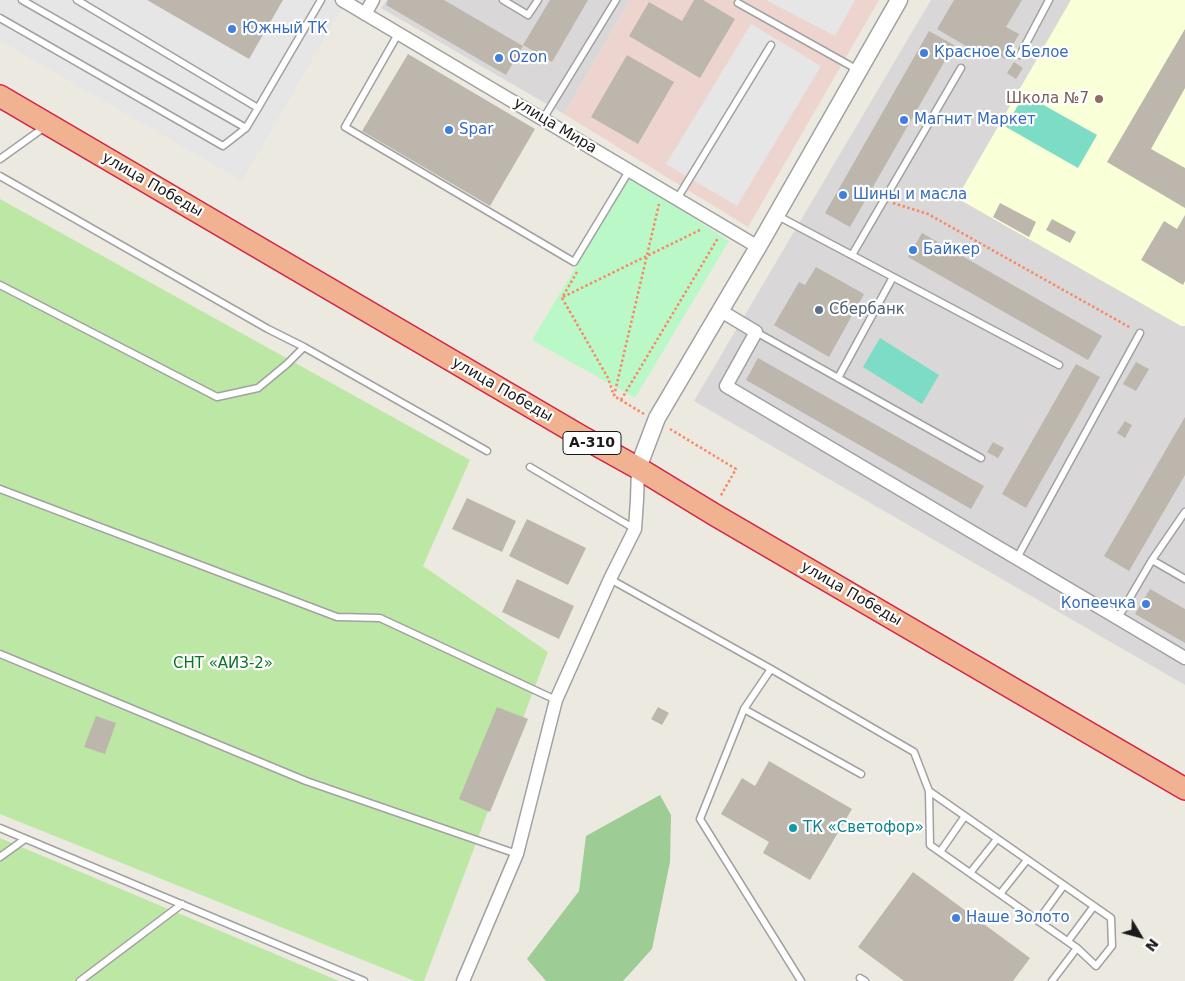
<!DOCTYPE html>
<html>
<head>
<meta charset="utf-8">
<style>
  body { margin:0 }
  #map { position:relative; width:1185px; height:981px; overflow:hidden; background:#eceae0; font-family:"DejaVu Sans",sans-serif }
  canvas { display:block }
  .north { position:absolute; left:1115px; top:911px; width:50px; height:50px; -webkit-text-stroke:4px #fff; paint-order:stroke; rotate:127deg; font-size:14px; font-weight:700; line-height:20px; text-align:center; color:#1a1a1a }
  .north::after { content:''; display:block; margin:auto; width:18px; height:22px; background:#1a1a1a; clip-path:polygon(50% 0,100% 100%,50% 72%,0 100%) }
</style>
</head>
<body>
<div id="map">
<canvas width="1185" height="981"></canvas>
<div class="north">N</div>
</div>
<script>
const ctx = document.querySelector('canvas').getContext('2d');
ctx.lineJoin = 'round';
function paint(path, color) { ctx.fillStyle = color; ctx.fill(path, 'evenodd'); }
function trace(path, color, width, dash) { ctx.strokeStyle = color; ctx.lineWidth = width; ctx.lineCap = dash ? 'butt' : 'round'; ctx.setLineDash(dash || []); ctx.stroke(path); }
function write(font, color, halo, rows, align = 'center') {
  ctx.font = font + ' "DejaVu Sans",sans-serif'; ctx.lineWidth = 4.5; ctx.setLineDash([]); ctx.textBaseline = 'middle'; ctx.strokeStyle = halo; ctx.fillStyle = color; for (const [text, x, y, turn = 0] of rows) {
    ctx.save(); ctx.translate(x, y); ctx.rotate((+turn || 0) * Math.PI / 180); ctx.textAlign = isNaN(turn) ? turn : align; if (halo) ctx.strokeText(text, 0, 0); ctx.fillText(text, 0, 0); ctx.restore();
  }
}
paint(new Path2D(`
  M387,0H630L564,114L381,8Z
  M931,0H1071L957,198L1181,325L1185,326V685L694,401Z`), '#d9d7d7');
paint(new Path2D(`
  M630,0H879L748,227L564,114Z`), '#eed4ce');
paint(new Path2D(`
  M1071,0H1185V326H1181L957,198Z`), '#f9ffd6');
paint(new Path2D(`
  M0,199L470,460L423,566L548,652L424,981H415L0,814Z
  M0,838L339,981H0Z`), '#bce7a5');
paint(new Path2D(`
  M660,795L671,815L670,862L652,949L623,981H546L527,959L579,891L586,836Z`), '#9dcc94');
paint(new Path2D(`
  M630,176L729,241L635,398L532,340Z`), '#bbf8c8');
paint(new Path2D(`
  M1024,94L1097,135L1078,168L1006,127Z
  M880,338L939,375L922,404L863,367Z`), '#7ddcc5');
paint(new Path2D(`
  M0,0H347L242,181L0,41Z
  M766,0H855L835,36Z
  M751,24L821,66L737,206L666,164Z`), '#e6e6e6');
paint(new Path2D(`
  M147,0H283L249,59Z
  M388,0H444L523,46L506,75L386,5Z
  M550,0H588L552,62L523,45Z
  M694,0H703L735,19L700,78L629,36L649,2L682,21Z
  M954,0H1022L1006,27L1019,34L1005,59L993,51L988,59L937,29Z
  M1185,29V88L1151,149L1185,168V208L1107,162Z
  M929,31L954,45L850,227L825,213Z
  M408,54L535,129L490,206L362,131Z
  M627,55L674,82L638,144L591,117Z
  M1014,62L1023,68L1016,79L1007,73Z
  M1000,203L1036,222L1029,237L993,217Z
  M1185,215V281L1183,285L1141,260L1164,221L1177,229Z
  M1052,219L1076,232L1070,243L1046,230Z
  M922,233L1102,336L1088,360L908,257Z
  M816,267L864,294L829,357L774,325L799,282L805,285Z
  M758,358L984,486L971,509L746,380Z
  M1136,362L1149,369L1136,391L1123,384Z
  M1076,364L1100,377L1026,508L1002,494Z
  M1185,417V475L1129,571L1104,556Z
  M1125,421L1132,425L1125,438L1117,433Z
  M993,442L1004,448L998,458L987,452Z
  M467,498L516,521L502,552L452,529Z
  M527,519L586,548L568,585L509,556Z
  M517,579L574,606L559,639L502,612Z
  M1150,589L1185,609V643L1135,614Z
  M497,707L528,719L490,812L459,799Z
  M658,707L669,713L662,725L651,719Z
  M96,716L116,723L105,754L84,747Z
  M769,761L852,809L810,880L763,853L769,842L721,814L742,778L755,786Z
  M913,872L1030,958L1013,981H904L858,947Z`), '#bdb6ac');
const service = new Path2D(`
  M22,0L246,128
  M77,0L258,108L321,0
  M503,0L528,15L538,0
  M738,3L858,70
  M0,18L223,146L246,128L258,108
  M398,34L345,127L574,262L629,171
  M1020,55L1049,0
  M543,119L616,0
  M0,159L46,126
  M0,176L268,329L304,347L487,451
  M677,199L771,45
  M778,216L1059,365
  M852,255L961,68
  M0,285L217,397L258,388L287,364L304,347
  M756,332L981,458
  M838,378L893,277
  M530,467L635,529
  M0,489L337,617L380,618L556,700
  M1017,558L1140,333
  M1152,560L1185,512
  M610,579L771,669L914,752L929,791L930,845L1077,948L1052,981
  M1118,618L1152,560L1185,579
  M0,654L306,781L517,854
  M771,669L744,709L861,774
  M744,709L700,819L801,981
  M929,791L1111,918L1112,946L1096,966L1077,948
  M0,828L364,981
  M940,852L965,816
  M0,857L25,839
  M970,873L997,839
  M1000,894L1027,860
  M1038,921L1064,885
  M1068,941L1094,906
  M860,978L865,981
  M80,981L182,904`);
const minor = new Path2D(`
  M342,0L758,247
  M365,14L373,0
  M721,311L756,332L726,386L1185,658
  M463,981L517,854L556,700L610,579L635,529L637,500L638,468`);
const tertiary = new Path2D(`
  M638,468L657,418L758,247L899,0`);
const trunk = new Path2D(`
  M0,96L584,438L638,468L715,515L1185,789`);
trace(service, '#a1a1a1', 9);
trace(minor, '#a1a1a1', 15);
trace(tertiary, '#a1a1a1', 19);
trace(trunk, '#d22547', 24);
trace(new Path2D(`
  M893,203L928,214L1131,328
  M577,272L562,298L608,378L614,396
  M563,297L702,229
  M621,400L718,238
  M644,414L614,396L659,204
  M670,429L736,469L720,497`), '#f88965', 2.5, [2.5, 2.5]);
trace(service, '#fff', 6);
trace(minor, '#fff', 12);
trace(tertiary, '#fff', 16);
trace(trunk, '#f0b290', 21);
for (const [x, y, r, color] of [
  [232,29,5,"#3f7fe0"],
  [924,53,5,"#3f7fe0"],
  [499,58,5,"#3f7fe0"],
  [1099,99,5,"#8d6e63"],
  [904,120,5,"#3f7fe0"],
  [449,130,5,"#3f7fe0"],
  [843,195,5,"#3f7fe0"],
  [913,250,5,"#3f7fe0"],
  [819,310,5,"#5c6f8a"],
  [1146,604,5,"#3f7fe0"],
  [793,828,5,"#0f9aa8"],
  [956,918,5,"#3f7fe0"]
]) { const dot = new Path2D(); dot.arc(x, y, r, 0, 2 * Math.PI); ctx.fillStyle = color; ctx.fill(dot); trace(dot, '#fff', 2); }
for (const [x, y, w] of [
  [592,443,58]
]) { const box = new Path2D(); box.roundRect(x - w / 2, y - 11.5, w, 23, 4); ctx.fillStyle = '#fff'; ctx.fill(box); trace(box, '#1a1a1a', 1); }
write('bold 14px', '#1a1a1a', null, [
  ["А-310",592,443]
]);
write('15px', '#366cbe', '#fff', [
  ["Южный ТК",242,29],
  ["Красное & Белое",934,53],
  ["Ozon",509,58],
  ["Магнит Маркет",914,120],
  ["Spar",459,130],
  ["Шины и масла",853,195],
  ["Байкер",923,250],
  ["Копеечка",1136,604,"right"],
  ["Наше Золото",966,918]
], 'left');
write('15px', '#785e54', '#fff', [
  ["Школа №7",1089,99]
], 'right');
write('15px', '#1a1a1a', '#fff', [
  ["улица Мира",555,126,31],
  ["улица Победы",152,185,30],
  ["улица Победы",502,390,30],
  ["улица Победы",851,594,30]
]);
write('15px', '#4e5e75', '#fff', [
  ["Сбербанк",829,310]
], 'left');
write('15px', '#0c7524', '#fff', [
  ["СНТ «АИЗ-2»",223,664]
]);
write('15px', '#0d838f', '#fff', [
  ["ТК «Светофор»",803,828]
], 'left');
</script>
</body>
</html>
